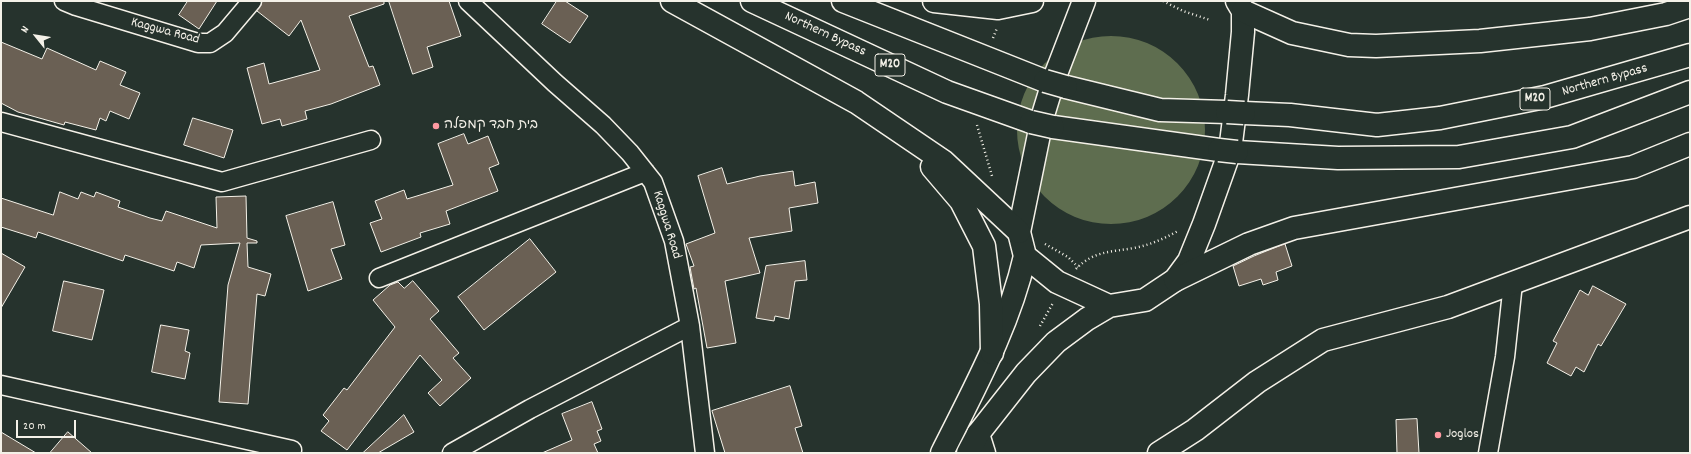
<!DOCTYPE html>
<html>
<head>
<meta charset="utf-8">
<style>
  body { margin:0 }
  #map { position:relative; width:1691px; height:454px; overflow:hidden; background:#26332d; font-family:Dekko,sans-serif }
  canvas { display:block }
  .frame { position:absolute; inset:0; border:2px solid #f4f1e8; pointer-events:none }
  .north { position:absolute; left:16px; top:16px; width:40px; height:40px; -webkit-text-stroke:3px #26332d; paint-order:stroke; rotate:300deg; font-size:11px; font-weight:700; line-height:16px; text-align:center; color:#f4f1e8 }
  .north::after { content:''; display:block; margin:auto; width:14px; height:18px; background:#f4f1e8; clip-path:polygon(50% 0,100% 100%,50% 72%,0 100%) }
  .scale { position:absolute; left:16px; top:420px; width:60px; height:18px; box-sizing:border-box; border:2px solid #f4f1e8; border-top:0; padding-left:5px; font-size:12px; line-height:14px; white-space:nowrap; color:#f4f1e8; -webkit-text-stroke:3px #26332d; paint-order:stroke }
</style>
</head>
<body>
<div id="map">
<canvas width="1691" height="454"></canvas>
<div class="frame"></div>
<div class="north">N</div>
<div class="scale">20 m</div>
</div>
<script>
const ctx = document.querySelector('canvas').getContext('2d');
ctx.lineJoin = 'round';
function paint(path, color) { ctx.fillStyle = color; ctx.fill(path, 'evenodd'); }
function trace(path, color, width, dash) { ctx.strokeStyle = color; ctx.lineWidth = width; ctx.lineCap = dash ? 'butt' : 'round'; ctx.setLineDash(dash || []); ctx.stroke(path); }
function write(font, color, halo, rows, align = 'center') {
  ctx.font = font + ' Dekko,"Playpen Sans Hebrew",sans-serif'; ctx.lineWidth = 3.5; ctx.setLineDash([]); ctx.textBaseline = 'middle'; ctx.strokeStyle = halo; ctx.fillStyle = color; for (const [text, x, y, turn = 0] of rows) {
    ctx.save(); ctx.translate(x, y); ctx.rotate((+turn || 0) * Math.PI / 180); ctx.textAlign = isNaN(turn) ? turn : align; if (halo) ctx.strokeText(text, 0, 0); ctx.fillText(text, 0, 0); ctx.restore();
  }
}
paint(new Path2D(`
  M1017 130a94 94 0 1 1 188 0a94 94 0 1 1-188 0Z`), '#5e6d4f');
const building = new Path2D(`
  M188,1H217L199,29L179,15Z
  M262,1H384V4L349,16L369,67L373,66L380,85L331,104L305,111L307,119L282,126L280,119L262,124L247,68L264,63L269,84L320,70L301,20L289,36L257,11Z
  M389,1H449L461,36L427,47L433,67L413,74Z
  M557,1H565L588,16L570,43L542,24Z
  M1,42L42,59L47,48L96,70L100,61L126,72L120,85L140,93L129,119L110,111L106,121L100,118L96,130L65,122L64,125L18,112L1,103Z
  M193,118L233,130L224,158L184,145Z
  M464,134L468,144L488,136L499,164L489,168L498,191L446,211L450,224L420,233L421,237L381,252L370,223L382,219L375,201L404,190L407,199L453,185L438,144Z
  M722,168L727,184L760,176L793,171L795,186L815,182L818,203L789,208L792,231L749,238L760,273L725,281L736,343L707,348L696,288L694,289L690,267L694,266L686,244L715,233L698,176Z
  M60,192L78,199L81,192L94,197L96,192L120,201L118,207L150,218L162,221L166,211L217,228L216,197L246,196L247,238L257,241V243H247L248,267L271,274L265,296L257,294L248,404L219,402L228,285L240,243L201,245L194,268L177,262L174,271L125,255L123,261L38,232L36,238L1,227V198L53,215Z
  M333,202L345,245L331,249L342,279L308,291L286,216Z
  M530,239L556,272L484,330L458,297Z
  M1285,244L1292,266L1276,272L1278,280L1263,285L1261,279L1239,286L1233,266L1254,256Z
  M1,253L25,267L1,308Z
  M805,261L807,280L795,281L789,319L775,316L774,321L756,318L766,266Z
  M64,281L104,290L92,340L53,331Z
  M413,281L439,311L430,319L459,353L453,358L471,378L440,406L428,393L442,380L420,355L347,450L321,431L329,421L323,415L344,388L347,390L395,327L373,300L390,285L398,282L404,288Z
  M1593,286L1626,304L1601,346L1598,344L1584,372L1576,367L1571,376L1547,363L1557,343L1553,341L1580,290L1588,295Z
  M161,325L189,330L185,351L190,353L185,379L152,372Z
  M790,386L802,426L795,428L803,453H725L712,411Z
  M592,402L602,429L597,431L601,441L594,444L598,453H542L572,440L562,414Z
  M404,415L414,432L378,453H363Z
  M1417,419L1419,453H1397L1396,420Z
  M1,432L36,453H1Z
  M68,432L92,453H50Z`);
paint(building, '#6a6054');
trace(building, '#f4f1e8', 1);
const minor = new Path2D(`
  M64,1L76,6L198,43H210L225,33L252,1
  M468,1L555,83L603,125L630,153L653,182L674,241L690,326L705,453
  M1,122L222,182L371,140
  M379,278L645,172
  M1,385L292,450
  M452,453L530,409L690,326
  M1488,453L1505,357L1513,283`);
const tertiary = new Path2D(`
  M978,434L984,453
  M1159,453L1195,430L1257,382L1323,340L1448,307L1690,217`);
const secondary = new Path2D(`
  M1084,1L1054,79L1043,115L1019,232L1025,256L1057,282L1109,306L1145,300L1175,280L1189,261L1204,224L1230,151L1237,95L1243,32V11L1237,1
  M942,453C974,389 1009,326 1025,256
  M968,453L978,434L1026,373L1056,342L1087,319L1109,306`);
const motorway = new Path2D(`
  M672,1L856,102L943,161L1019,232
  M752,1L947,92L1031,122
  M843,1L1045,81
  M934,1L998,8L1032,1
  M1243,11L1292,33L1349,45L1376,46L1480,41L1590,29L1666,14L1690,6
  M1066,87L1160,110L1227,112
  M1244,113L1290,115L1377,125L1440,118L1545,97L1690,55
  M1053,127L1219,150
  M1237,152L1338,158L1459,157L1572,137L1690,92
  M932,167L961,201L984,246L991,304L992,353
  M1175,280L1249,244L1294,228L1633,167L1690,144`);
trace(minor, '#f4f1e8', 21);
trace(tertiary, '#f4f1e8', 25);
trace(secondary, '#f4f1e8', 25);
trace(motorway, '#f4f1e8', 25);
trace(new Path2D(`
  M1163,1L1183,11L1210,20
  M993,38L997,28
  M977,125L992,176
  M1045,244L1068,257L1078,267
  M1076,269C1093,251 1111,252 1134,248C1150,245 1163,239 1178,231
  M1040,326L1053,303`), '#f4f1e8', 2.5, [1, 3]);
trace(minor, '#26332d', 18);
trace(tertiary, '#26332d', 22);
trace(secondary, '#26332d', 22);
trace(motorway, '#26332d', 22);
const motorwayBridge = new Path2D(`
  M1045,81L1066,87
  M1227,112L1244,113
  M1031,122L1053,127
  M1219,150L1237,152`);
trace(motorwayBridge, '#f4f1e8', 25, []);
trace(motorwayBridge, '#26332d', 22);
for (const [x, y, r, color] of [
  [436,126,4,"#ff9aa2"],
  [1438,435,4,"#ff9aa2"]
]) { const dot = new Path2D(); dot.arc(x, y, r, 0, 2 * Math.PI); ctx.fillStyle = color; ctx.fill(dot); trace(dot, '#26332d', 1.5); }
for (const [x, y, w] of [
  [890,65,30],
  [1535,99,30]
]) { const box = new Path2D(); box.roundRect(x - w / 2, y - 11, w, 22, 3); ctx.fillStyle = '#26332d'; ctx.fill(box); trace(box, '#f4f1e8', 1); }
write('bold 13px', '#f4f1e8', null, [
  ["M20",890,65],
  ["M20",1535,99]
]);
write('14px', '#f4f1e8', '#26332d', [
  ["Kaggwa Road",165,32,15],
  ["Northern Bypass",825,35,25],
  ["Northern Bypass",1605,81,-16],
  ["Kaggwa Road",666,225,73]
]);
write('14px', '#f4f1e8', '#26332d', [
  ["בית חבד קמפלה",444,126],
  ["Joglos",1446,435]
], 'left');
</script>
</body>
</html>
